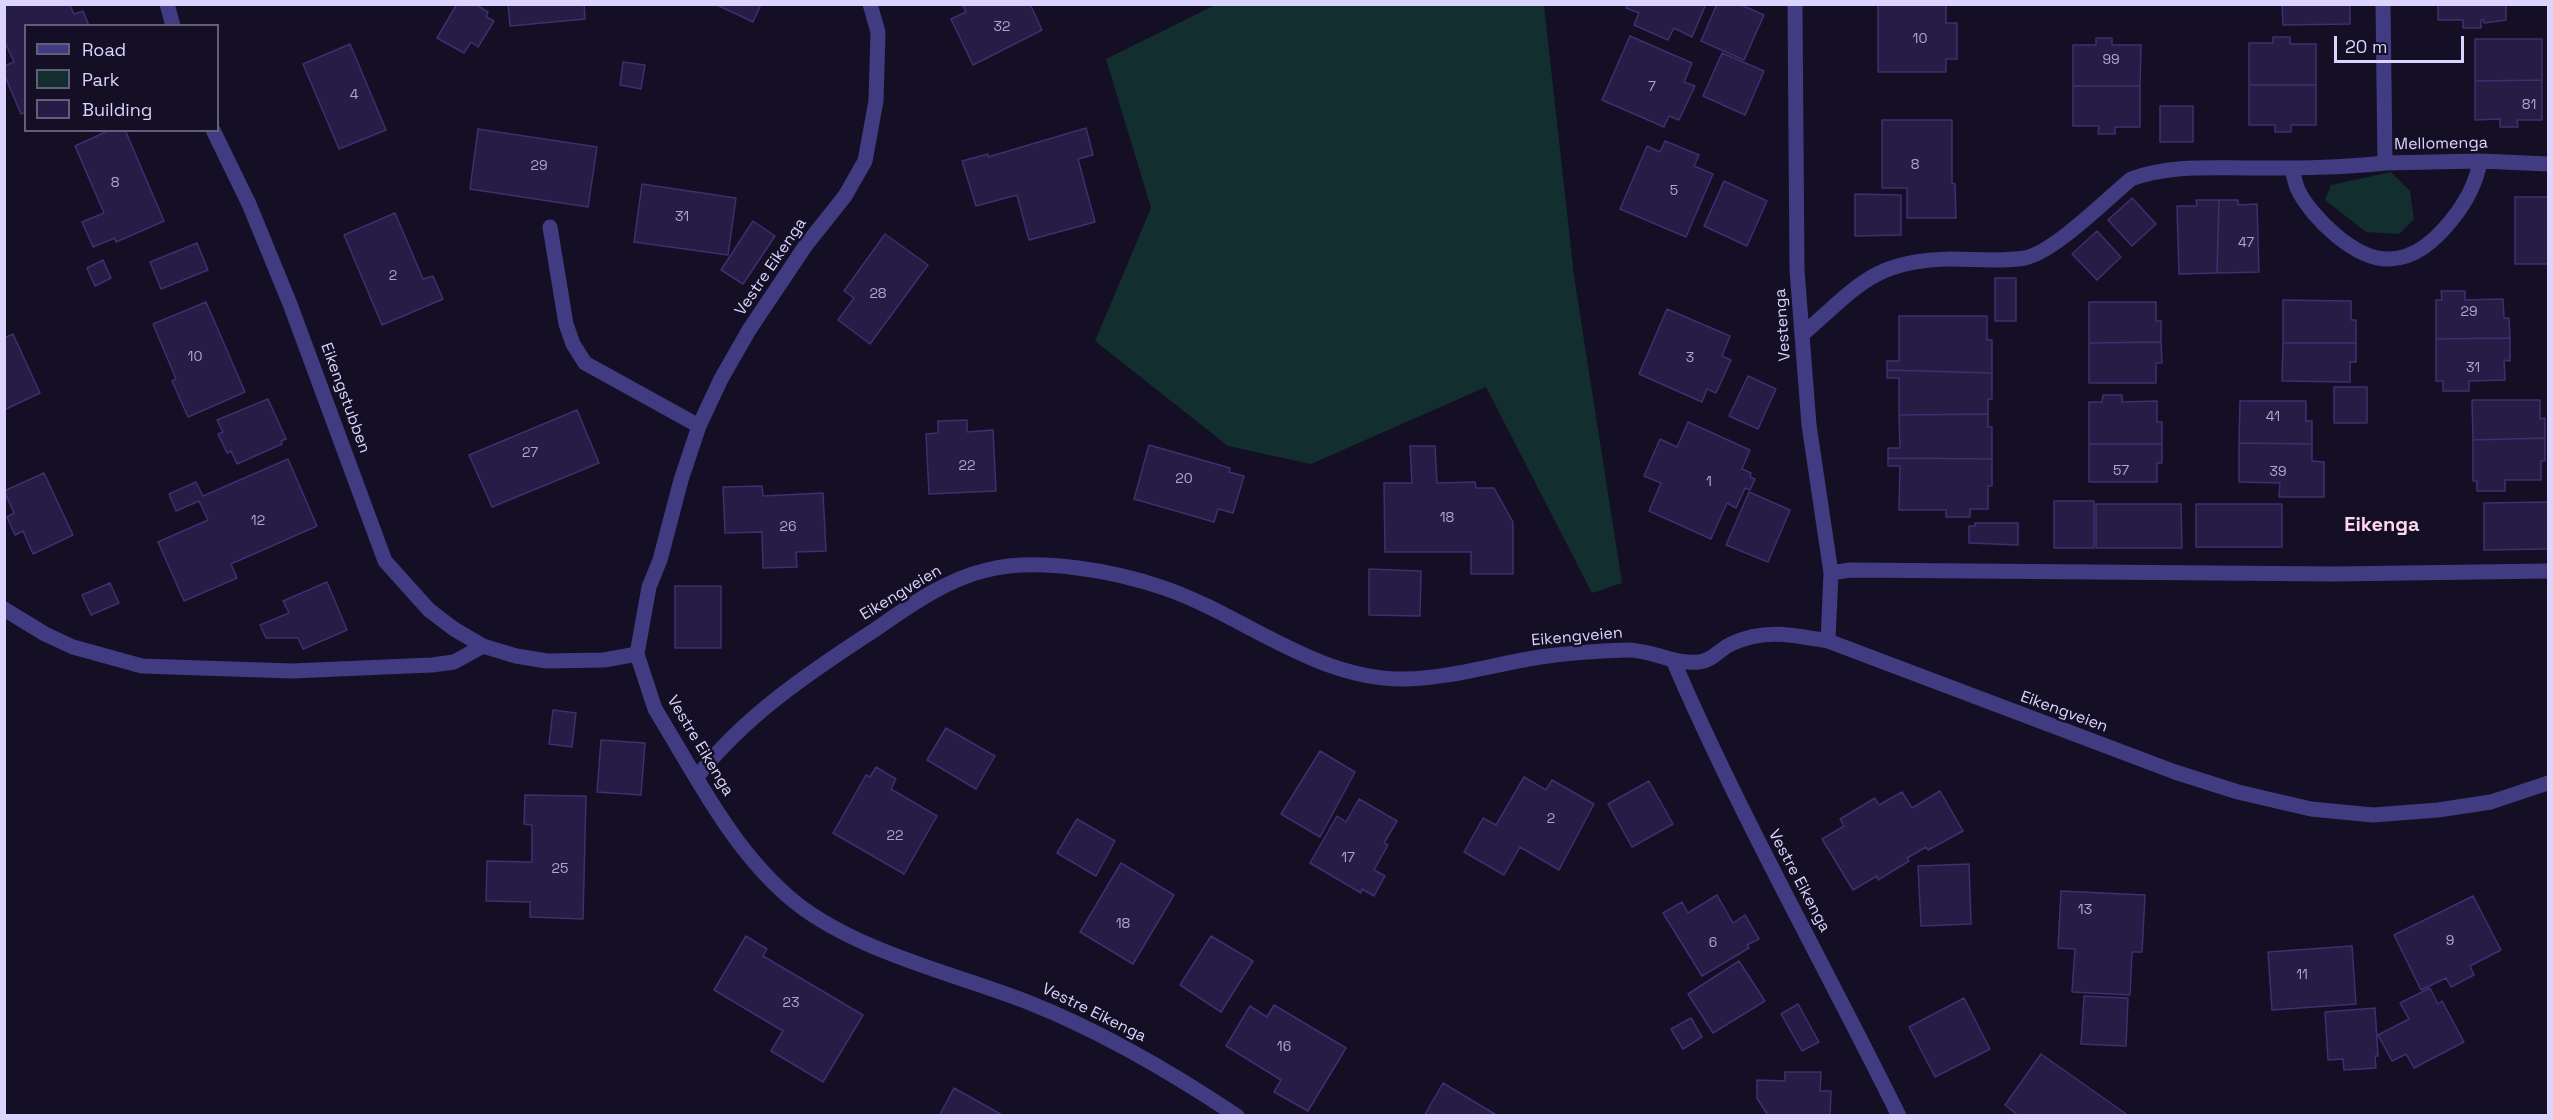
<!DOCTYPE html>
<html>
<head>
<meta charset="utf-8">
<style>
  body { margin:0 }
  #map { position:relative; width:2553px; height:1120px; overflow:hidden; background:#140f24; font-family:"Space Grotesk",sans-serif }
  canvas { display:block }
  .frame { position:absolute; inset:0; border:6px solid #dad4fe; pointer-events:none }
  .legend { position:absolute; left:24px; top:24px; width:195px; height:108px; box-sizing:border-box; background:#140f24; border:2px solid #635e7b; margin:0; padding:8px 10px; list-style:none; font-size:18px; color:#dad4fe }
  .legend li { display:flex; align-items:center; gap:12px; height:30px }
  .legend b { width:30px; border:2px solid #635e7b }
  .scale { position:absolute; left:2334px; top:36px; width:130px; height:27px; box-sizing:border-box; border:3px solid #dad4fe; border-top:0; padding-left:8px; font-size:18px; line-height:21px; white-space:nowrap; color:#dad4fe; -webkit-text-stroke:4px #140f24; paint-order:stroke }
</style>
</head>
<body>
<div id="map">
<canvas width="2553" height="1120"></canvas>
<div class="frame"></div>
<ul class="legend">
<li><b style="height:8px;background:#413c82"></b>Road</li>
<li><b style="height:16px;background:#132e2e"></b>Park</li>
<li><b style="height:16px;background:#261c45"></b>Building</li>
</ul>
<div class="scale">20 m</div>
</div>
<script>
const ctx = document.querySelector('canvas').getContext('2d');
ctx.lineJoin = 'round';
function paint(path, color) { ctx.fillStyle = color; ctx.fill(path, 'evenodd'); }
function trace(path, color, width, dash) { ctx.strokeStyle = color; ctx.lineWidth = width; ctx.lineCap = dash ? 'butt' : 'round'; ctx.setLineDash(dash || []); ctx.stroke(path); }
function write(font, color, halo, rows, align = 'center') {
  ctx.font = font + ' "Space Grotesk",sans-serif'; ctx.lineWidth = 5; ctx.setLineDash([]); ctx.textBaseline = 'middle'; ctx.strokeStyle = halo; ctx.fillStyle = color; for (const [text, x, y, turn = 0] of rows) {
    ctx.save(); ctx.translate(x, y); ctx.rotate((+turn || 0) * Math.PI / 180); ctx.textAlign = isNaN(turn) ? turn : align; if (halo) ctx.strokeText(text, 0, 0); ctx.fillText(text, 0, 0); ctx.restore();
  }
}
paint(new Path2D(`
  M1215,5H1544L1574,276L1622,583L1592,593L1486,387L1311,464L1228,446L1095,341L1151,208L1106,59Z
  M2391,172L2410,191L2414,219L2399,234L2366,232L2325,200L2331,185Z`), '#132e2e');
const building = new Path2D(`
  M4,4H69L74,14L83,11L89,26H26V112L21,114L4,74V66L14,62L4,40Z
  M457,4H475L488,12L486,17L494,21L478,47L471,42L464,53L437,38Z
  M508,4H584L585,19L510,26Z
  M715,4H761L753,22Z
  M962,4H1030L1042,30L973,65L951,19L966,12Z
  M1628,4H1706L1692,37L1674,28L1668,40L1634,25L1639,13L1626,8Z
  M1717,4H1739L1764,15L1744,60L1701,41Z
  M1878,4H1946V23H1957V59H1946V72H1878Z
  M2282,4H2350V24L2283,25Z
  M2438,4H2506V20L2484,23V20H2481V28H2463V20H2438Z
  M1630,36L1692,63L1684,82L1695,86L1679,120L1669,116L1664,127L1602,100Z
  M2273,37H2290V44H2316V85H2249V43H2273Z
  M2096,38H2112V45H2141L2140,86H2073V45H2096Z
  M2475,39H2542V80L2475,81Z
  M350,44L386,130L339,149L303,64Z
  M1722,53L1764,71L1745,115L1703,96Z
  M623,62L645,65L641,89L620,85Z
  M2542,80V120H2517L2518,127H2500V119L2475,120V81Z
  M2249,85H2316V125H2291V132H2275V125H2249Z
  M2073,86H2140V127H2115V134H2098L2099,126H2073Z
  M2160,106H2193V142H2160Z
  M1882,120H1952V183L1955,184L1956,218H1907V188H1882Z
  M1086,128L1093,155L1078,159L1095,222L1029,240L1017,195L976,206L962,161L988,154V157Z
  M478,129L597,147L588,207L470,189Z
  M110,130H125L164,221L116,242L115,238L93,247L82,222L104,213L75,146Z
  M1665,141L1699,155L1694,166L1713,174L1686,237L1620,209L1647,146L1660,152Z
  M1724,181L1767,201L1747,246L1704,226Z
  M642,184L736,198L728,255L634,242Z
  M1855,194L1901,195V235L1855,236Z
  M2515,197H2548V264H2515Z
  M2132,198L2156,224L2132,246L2108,220Z
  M2196,200H2219L2217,273L2179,274L2177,206H2197Z
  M2219,200H2238V205L2257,204L2259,272L2217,273Z
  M395,213L423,279L433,276L443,299L382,325L344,235Z
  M753,221L775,236L743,284L721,270Z
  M2097,231L2121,257L2097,280L2072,254Z
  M885,234L928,265L870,344L838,320L854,298L844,291Z
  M197,243L208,270L161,289L150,262Z
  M103,260L111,278L95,286L87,268Z
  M1995,278H2016V321H1995Z
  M2441,291H2465V300L2503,299L2504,318H2509L2510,338L2436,339V300H2442Z
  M2283,300L2351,301V320H2356V343H2283Z
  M206,302L245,392L188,417L172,381L176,379L153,324Z
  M2089,302H2156V321H2161V342L2089,343Z
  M1667,309L1730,336L1722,356L1731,360L1716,393L1707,389L1702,402L1639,374Z
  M1899,316H1987V340H1992V373L1887,370V361H1899Z
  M13,334L40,393L4,410V338Z
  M2510,338V361L2504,360L2505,380L2469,381V391H2443V381H2436V339Z
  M2161,342L2162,363H2156V383H2089V343Z
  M2283,343H2356V362H2350V382L2282,381Z
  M1887,370L1992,373V399H1988V414L1899,415V378H1887Z
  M1748,376L1776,389L1758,429L1729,416Z
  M2334,387H2367V423H2334Z
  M2103,395H2122V402L2157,401V422H2162V444H2089V402H2102Z
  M268,399L286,439L281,441L282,444L237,464L231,451L227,453L218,434L223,432L217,420Z
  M2472,400H2540V419L2545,418V438L2473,440Z
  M2240,401H2306V421H2312V444L2239,443Z
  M577,410L599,463L492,507L469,455Z
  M1988,414V427H1992V459L1888,458V448H1900L1899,415Z
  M967,420V432L993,430L996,491L929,494L926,434L938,433V421Z
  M1688,422L1750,450L1742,469L1751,473L1750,477L1755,479L1750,490L1745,488L1736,508L1727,503L1711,539L1649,511L1661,483L1644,476L1660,439L1677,447Z
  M2545,438V461H2541V480H2505V491H2477V481H2473V440Z
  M2239,443L2312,444V461L2324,462V497H2279L2280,483L2239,482Z
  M2089,444H2162V463H2157V482H2089Z
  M1149,445L1230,468L1229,472L1244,476L1233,513L1218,509L1214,522L1134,499Z
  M1410,446H1435L1437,483L1475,482L1476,488H1494L1513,522V574H1471V552H1385L1384,483H1412Z
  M1888,458L1992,459V486H1988V509H1970V517H1946V510H1899L1900,466H1888Z
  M288,459L317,526L231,564L237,578L184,601L158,542L208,520L199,501L176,511L169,494L196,482L203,496Z
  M44,473L73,535L33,554L23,531L15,535L7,517L14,513L4,491Z
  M762,486L763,496L823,493L826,551L796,552L797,567L763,568L762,532L725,533L723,487Z
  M1749,492L1790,510L1768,562L1726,545Z
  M2054,501H2094V548H2054Z
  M2548,502V549L2484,550V503Z
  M2096,504H2181L2182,548H2096Z
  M2196,504H2282V547H2196Z
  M1975,523H2018V545L1969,543V526H1975Z
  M1369,569L1421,571L1420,616L1369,615Z
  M327,582L347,630L303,649L298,638H266L260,625L289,613L283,601Z
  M110,583L119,603L91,615L82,595Z
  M675,586H721V648H675Z
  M553,710L576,713L572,747L549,744Z
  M946,728L995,756L976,789L927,760Z
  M601,740L645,743L641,795L597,792Z
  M1320,751L1355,772L1320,837L1281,814Z
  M876,767L896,779L891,789L937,816L904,874L833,833L866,775L870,777Z
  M1524,777L1546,790L1552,780L1594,804L1559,870L1520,847L1504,875L1464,852L1483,818L1496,825Z
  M1649,781L1673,824L1632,847L1608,804Z
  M1940,791L1963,831L1928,850L1926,847L1907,858L1909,861L1878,880L1877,876L1853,890L1822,839L1844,826L1840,819L1875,798L1879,805L1902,792L1912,808Z
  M525,795L586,796L583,919L530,917V902L486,901L487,861L532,862V825L524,824Z
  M1359,799L1397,821L1384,843L1388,845L1374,870L1385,876L1374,896L1362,889L1361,893L1310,863L1337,816L1346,822Z
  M1077,819L1115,841L1096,876L1057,853Z
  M1121,863L1174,895L1133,964L1080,932Z
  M1969,864L1971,924L1921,926L1918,866Z
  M2061,891L2145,895L2142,952H2132L2130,995L2072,992L2075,949L2058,948Z
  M1717,895L1733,923L1745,915L1759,939L1747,945L1749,948L1702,976L1663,913L1682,902L1688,913Z
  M2473,896L2501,950L2470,966L2474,975L2451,987L2446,978L2421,990L2394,935Z
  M746,936L767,949L763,956L863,1015L823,1082L771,1051L783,1031L714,990Z
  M1211,936L1253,961L1221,1012L1180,985Z
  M2352,946L2356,1004L2272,1010L2268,952Z
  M1739,961L1765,1001L1713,1033L1688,994Z
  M2430,988L2438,1004L2442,1001L2464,1042L2414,1068L2406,1054L2392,1061L2378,1035L2409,1019L2400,1003Z
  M2084,996L2128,998L2126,1046L2081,1044Z
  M1964,998L1990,1049L1935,1077L1909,1027Z
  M1798,1004L1819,1042L1802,1051L1781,1014Z
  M1274,1005L1346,1048L1308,1111L1274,1092L1281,1080L1226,1046L1250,1006L1267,1017Z
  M2375,1008L2378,1056H2375L2376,1068L2344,1070L2343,1059L2328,1060L2325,1012Z
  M1691,1018L1702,1037L1683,1049L1671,1029Z
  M2041,1054L2129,1116H2019L2005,1105Z
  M1785,1072H1821L1820,1091H1831L1830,1116H1765L1767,1114L1757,1098V1080L1785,1081Z
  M1443,1083L1498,1116H1424Z
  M954,1088L1004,1116H939Z`);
paint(building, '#261c45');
trace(building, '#3e2f70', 1.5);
trace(new Path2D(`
  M167,4L173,26
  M870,4L878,32L876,101L865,161L845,196L806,245L749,330L721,379L699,426L681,480L660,560L649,587L637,654L655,709C697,777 733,852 796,903C858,952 956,974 1030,1003C1103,1032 1171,1072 1237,1116
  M1795,4L1797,270L1809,425L1831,573L1828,641
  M2383,4L2385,163L2480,161L2548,164
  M213,130L249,204L290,304L385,561L429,610L454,629L483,646L516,656L547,661L604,660L637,654
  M2291,168C2294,175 2295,183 2298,190C2312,218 2356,261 2390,259C2416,258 2435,240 2450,222C2465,204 2476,185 2480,161
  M550,227L566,324L573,344L585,363L699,426
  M1802,335C1857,287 1873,260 1951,259C1974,259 2002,262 2025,258C2054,252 2106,200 2131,179C2170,165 2209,168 2250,168C2295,168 2340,168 2385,163
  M1831,573L1850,570L2335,574L2548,571
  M4,609L45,634L73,647L142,666L292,671L432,665L454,662L483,646
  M1673,660C1740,816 1824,964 1899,1116
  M697,777C743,717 810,672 873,631C908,607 944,580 987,570C1038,557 1115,571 1164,588C1245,616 1316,680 1405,679C1451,678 1495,664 1540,657C1568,653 1598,651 1626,650C1651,649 1674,665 1699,662C1712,661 1720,649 1731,644C1765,628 1793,635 1828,641L2175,772L2238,792L2311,809L2373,815L2438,810L2491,802L2548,783`), '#413c82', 15);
write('14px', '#ada6d0', null, [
  ["32",1002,27],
  ["10",1920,39],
  ["99",2111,60],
  ["7",1652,87],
  ["4",354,95],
  ["81",2529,105],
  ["8",1915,165],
  ["29",539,166],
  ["8",115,183],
  ["5",1674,191],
  ["31",682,217],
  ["47",2246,243],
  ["2",393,276],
  ["28",878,294],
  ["29",2469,312],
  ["10",195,357],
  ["3",1690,358],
  ["31",2473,368],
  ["41",2273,417],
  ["27",530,453],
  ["22",967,466],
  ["57",2121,471],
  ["39",2278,472],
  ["20",1184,479],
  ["1",1709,482],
  ["18",1447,518],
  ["12",258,521],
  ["26",788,527],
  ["2",1551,819],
  ["22",895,836],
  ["17",1348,858],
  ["25",560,869],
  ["13",2085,910],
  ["18",1123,924],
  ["9",2450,941],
  ["6",1713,943],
  ["11",2302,975],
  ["23",791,1003],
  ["16",1284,1047]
]);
write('16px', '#dad4fe', '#140f24', [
  ["Mellomenga",2441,144,-1],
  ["Vestre Eikenga",771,267,-56],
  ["Vestenga",1783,325,-94],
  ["Eikengstubben",345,398,70],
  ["Eikengveien",901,593,-31],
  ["Eikengveien",1577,637,-5],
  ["Eikengveien",2064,712,20],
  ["Vestre Eikenga",700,746,59],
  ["Vestre Eikenga",1799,881,62],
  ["Vestre Eikenga",1094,1013,26]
]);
write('bold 20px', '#fed6ee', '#140f24', [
  ["Eikenga",2382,526]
]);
</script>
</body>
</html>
